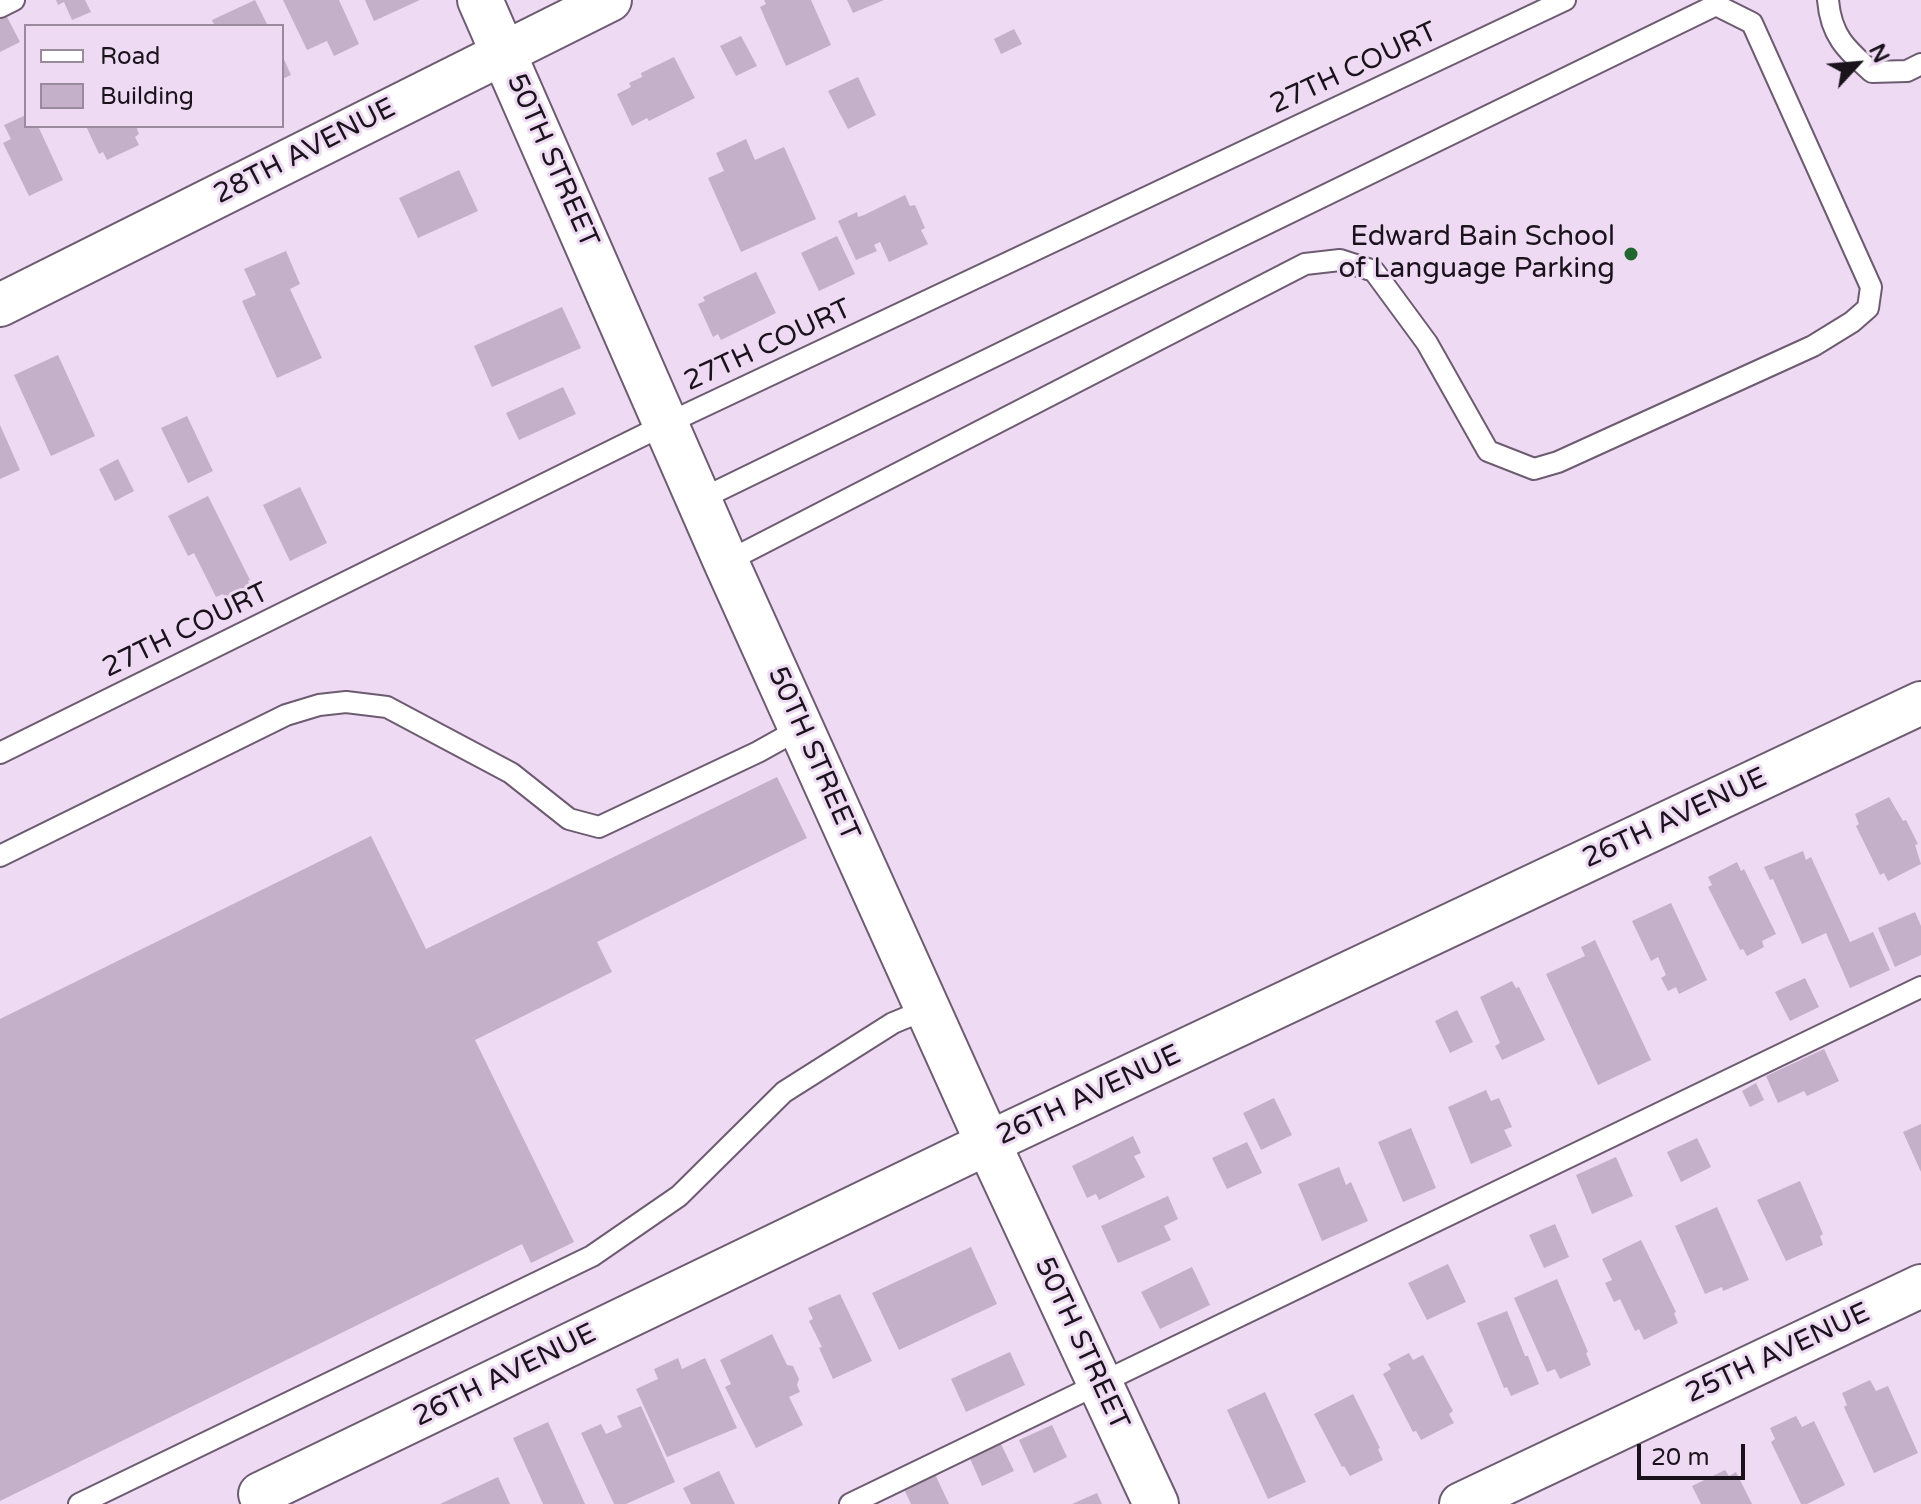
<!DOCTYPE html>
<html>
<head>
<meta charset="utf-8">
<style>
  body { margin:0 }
  #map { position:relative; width:1921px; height:1504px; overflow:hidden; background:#efdaf3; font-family:"Varela Round",sans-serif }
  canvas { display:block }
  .legend { position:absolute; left:24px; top:24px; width:260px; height:104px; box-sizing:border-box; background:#efdaf3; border:2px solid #9a8a9d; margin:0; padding:10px 14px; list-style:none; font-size:24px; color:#1a131c }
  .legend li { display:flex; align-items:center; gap:16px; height:40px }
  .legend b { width:40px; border:2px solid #9a8a9d }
  .north { position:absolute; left:1817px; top:24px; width:80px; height:80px; -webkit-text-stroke:6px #efdaf3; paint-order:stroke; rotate:64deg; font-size:22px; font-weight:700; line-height:32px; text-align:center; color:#1a131c }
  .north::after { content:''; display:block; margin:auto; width:28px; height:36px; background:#1a131c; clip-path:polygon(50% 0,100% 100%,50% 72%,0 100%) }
  .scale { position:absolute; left:1637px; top:1444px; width:108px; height:36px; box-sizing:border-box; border:4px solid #1a131c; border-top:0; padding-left:10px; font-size:24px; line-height:28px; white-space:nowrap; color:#1a131c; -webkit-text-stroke:6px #efdaf3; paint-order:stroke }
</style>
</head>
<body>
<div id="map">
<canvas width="1921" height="1504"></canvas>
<ul class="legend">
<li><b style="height:10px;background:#fff"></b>Road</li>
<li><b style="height:22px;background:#c4b0c8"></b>Building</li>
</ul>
<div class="north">N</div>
<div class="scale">20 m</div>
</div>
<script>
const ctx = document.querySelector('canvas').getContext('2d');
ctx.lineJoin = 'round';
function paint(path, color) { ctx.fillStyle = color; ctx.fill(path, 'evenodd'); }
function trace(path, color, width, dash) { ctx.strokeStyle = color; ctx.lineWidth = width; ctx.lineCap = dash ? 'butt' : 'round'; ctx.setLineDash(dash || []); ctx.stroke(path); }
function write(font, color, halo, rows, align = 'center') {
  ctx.font = font + ' "Varela Round",sans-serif'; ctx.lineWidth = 6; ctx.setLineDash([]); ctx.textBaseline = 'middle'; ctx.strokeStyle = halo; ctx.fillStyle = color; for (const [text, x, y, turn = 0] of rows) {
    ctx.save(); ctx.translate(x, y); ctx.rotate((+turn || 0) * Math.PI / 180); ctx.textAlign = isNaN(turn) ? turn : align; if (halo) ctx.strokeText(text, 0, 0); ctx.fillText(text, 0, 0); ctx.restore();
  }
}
paint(new Path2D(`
  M56,0H85L91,12L72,20L64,2L58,5Z
  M255,0L268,26H215L212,20Z
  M283,0H339L359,44L334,56L327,41L307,50Z
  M365,0H420L374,21Z
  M764,0H811L831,45L786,66L760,7L766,4Z
  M847,0H884L853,13Z
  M6,15L20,42L0,52V18Z
  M1014,29L1022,44L1001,54L994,39Z
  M741,36L757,66L736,76L720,46Z
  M282,55L291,75L282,79Z
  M674,57L695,98L649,121L647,118L632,126L617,94L631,87L629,83L642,77L641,73Z
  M858,77L876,115L848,129L828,91Z
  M26,115V126H38L63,180L29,196L3,143L11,139L4,125Z
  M86,126H136L139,134L135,137L139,145L107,160L103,152L99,154Z
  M746,139L755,160L784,147L816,219L741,252L708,178L724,171L716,153Z
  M459,170L478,211L418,238L399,198Z
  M905,195L910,206L915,205L925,228L921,230L928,244L889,262L880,242L874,245L877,251L856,260L838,221L857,212L858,217L864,215Z
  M837,236L855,274L819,291L801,253Z
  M286,251L300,284L290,289L322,358L277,378L242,301L256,295L244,269Z
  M756,272L776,313L721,340L718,334L713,337L698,304L705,301L703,297Z
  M562,307L581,348L492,387L474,346Z
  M58,355L95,436L51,456L14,375Z
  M563,387L576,414L519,440L506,413Z
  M187,416L213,471L188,483L161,428Z
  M0,425L20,470L0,479Z
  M118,459L134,491L115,501L99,469Z
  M300,487L327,543L290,561L263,505Z
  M208,496L250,580L248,581L251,588L226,600L223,594L216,597L194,553L188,556L168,516Z
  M777,777L807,838L597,942L612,972L475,1040L574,1242L531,1263L522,1244L0,1501V1019L371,836L426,949Z
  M1889,797L1903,821L1906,820L1918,844L1915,845L1921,864L1888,881L1884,873L1880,875L1856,826L1859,824L1855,814Z
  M1803,851L1806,860L1811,857L1850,942L1873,932L1890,970L1850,988L1826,933L1802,944L1773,879L1770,880L1764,867Z
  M1737,862L1741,871L1744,869L1776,934L1762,941L1764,947L1747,956L1743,949L1740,950L1708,887L1712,885L1708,877Z
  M1671,903L1707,980L1679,994L1676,987L1668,991L1661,978L1666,975L1658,957L1651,961L1632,921Z
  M1915,912L1921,926V955L1895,967L1878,928Z
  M1595,940L1651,1060L1598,1085L1546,974L1585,956L1581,947Z
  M1805,978L1819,1007L1790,1021L1775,992Z
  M1512,981L1516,988L1519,987L1545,1040L1502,1060L1495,1046L1500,1043L1480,997Z
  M1457,1010L1473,1042L1450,1053L1435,1021Z
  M1824,1049L1839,1081L1807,1096L1804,1091L1778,1103L1766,1076Z
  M1756,1083L1764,1100L1750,1107L1742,1091Z
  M1486,1090L1491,1101L1499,1098L1512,1127L1504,1130L1512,1146L1471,1164L1448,1107Z
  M1274,1098L1292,1135L1261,1150L1243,1113Z
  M1921,1124V1172L1903,1132Z
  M1411,1128L1436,1188L1403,1202L1378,1142Z
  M1133,1136L1141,1153L1134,1156L1145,1177L1099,1200L1096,1194L1087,1198L1072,1166Z
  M1697,1138L1711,1167L1681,1182L1667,1152Z
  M1247,1142L1262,1173L1227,1189L1212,1158Z
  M1616,1157L1633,1196L1592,1214L1576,1175Z
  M1339,1167L1346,1185L1351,1182L1368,1221L1322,1241L1298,1184Z
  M1800,1181L1823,1234L1820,1236L1823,1245L1786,1261L1757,1200Z
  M1168,1196L1178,1219L1164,1226L1171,1240L1118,1263L1101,1226Z
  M1717,1207L1749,1280L1723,1291L1722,1287L1705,1294L1675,1226Z
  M1555,1224L1569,1257L1544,1268L1529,1235Z
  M1641,1240L1676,1312L1674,1313L1678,1323L1644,1340L1639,1329L1635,1331L1620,1299L1614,1302L1605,1283L1612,1280L1602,1259Z
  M971,1247L997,1304L899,1350L872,1293Z
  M1448,1264L1466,1302L1427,1320L1408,1283Z
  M1192,1267L1210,1305L1160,1329L1141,1292Z
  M1557,1279L1588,1352L1586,1353L1591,1365L1560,1379L1555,1369L1547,1372L1514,1298Z
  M840,1294L872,1361L833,1379L819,1348L822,1347L809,1321L813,1319L808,1308Z
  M1507,1311L1525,1356H1528L1539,1384L1511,1396L1507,1387L1504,1388L1477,1323Z
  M772,1334L787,1365L793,1366L799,1379L797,1385L800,1392L789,1397L803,1425L756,1448L725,1387L731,1384L720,1360Z
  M1010,1352L1025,1385L966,1412L951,1379Z
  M1409,1353L1413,1360L1423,1355L1453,1411L1449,1414L1454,1423L1421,1440L1416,1431L1413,1432L1383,1374L1391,1369L1388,1364Z
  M678,1358L682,1369L705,1358L737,1428L667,1457L636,1389L658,1379L654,1369Z
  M1870,1380L1876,1391L1888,1386L1918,1453L1874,1473L1844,1407L1847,1405L1842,1393Z
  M1265,1392L1306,1482L1268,1499L1227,1410Z
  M1353,1394L1380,1448L1378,1449L1383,1460L1350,1476L1344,1466L1342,1467L1314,1414Z
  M641,1406L675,1482L626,1504H614L581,1433L601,1424L606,1434L622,1427L617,1416Z
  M1796,1416L1802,1427L1814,1421L1845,1485L1807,1504H1801L1771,1442L1775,1439L1770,1428Z
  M548,1422L585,1504H543L513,1438Z
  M1052,1425L1067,1457L1034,1473L1019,1440Z
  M999,1440L1014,1471L982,1486L968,1454Z
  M1725,1470L1729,1476L1736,1472L1752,1504H1701L1692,1486Z
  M719,1471L735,1504H691L683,1488Z
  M934,1472L949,1504H911L903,1487Z
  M498,1477L510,1504H440Z
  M1097,1493L1102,1504H1072Z`), '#c4b0c8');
const service = new Path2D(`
  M1828,0C1831,36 1846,49 1872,72L1907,71L1921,64
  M0,7L14,0
  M699,500L1716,5L1752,23L1871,287L1868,308L1852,322L1813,346L1558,462L1534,469L1488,451L1427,343L1374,271L1340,260L1305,264L726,562
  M0,753L666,424L1565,0
  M0,856L286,715L319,705L346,702L387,707L511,773L569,819L599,827L758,752L801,728
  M79,1504L592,1256L679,1196L784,1092L893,1023L927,1009
  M850,1504L1921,987`);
const minor = new Path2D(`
  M0,305L610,0
  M264,1504L260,1494L988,1143L1921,703
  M1461,1504L1921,1286`);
const tertiary = new Path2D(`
  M480,0L726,562L988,1143L1156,1504`);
trace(service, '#6d5c71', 24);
trace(minor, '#6d5c71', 46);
trace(tertiary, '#6d5c71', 48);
trace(service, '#fff', 20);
trace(minor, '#fff', 42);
trace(tertiary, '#fff', 44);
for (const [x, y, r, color] of [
  [1631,254,8,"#22652f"]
]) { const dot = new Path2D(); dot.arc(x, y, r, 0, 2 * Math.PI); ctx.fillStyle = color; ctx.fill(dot); trace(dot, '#efdaf3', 3); }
write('28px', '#1a131c', '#efdaf3', [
  ["27TH COURT",1354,69,-25],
  ["28TH AVENUE",305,152,-27],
  ["50TH STREET",552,161,66],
  ["27TH COURT",768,346,-25],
  ["27TH COURT",186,631,-26],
  ["50TH STREET",813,754,66],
  ["26TH AVENUE",1675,819,-25],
  ["26TH AVENUE",1089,1096,-25],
  ["50TH STREET",1081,1344,65],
  ["25TH AVENUE",1778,1354,-25],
  ["26TH AVENUE",505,1376,-26]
]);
write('28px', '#1a131c', '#efdaf3', [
  ["Edward Bain School",1615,238],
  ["of Language Parking",1615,270]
], 'right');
</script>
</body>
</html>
